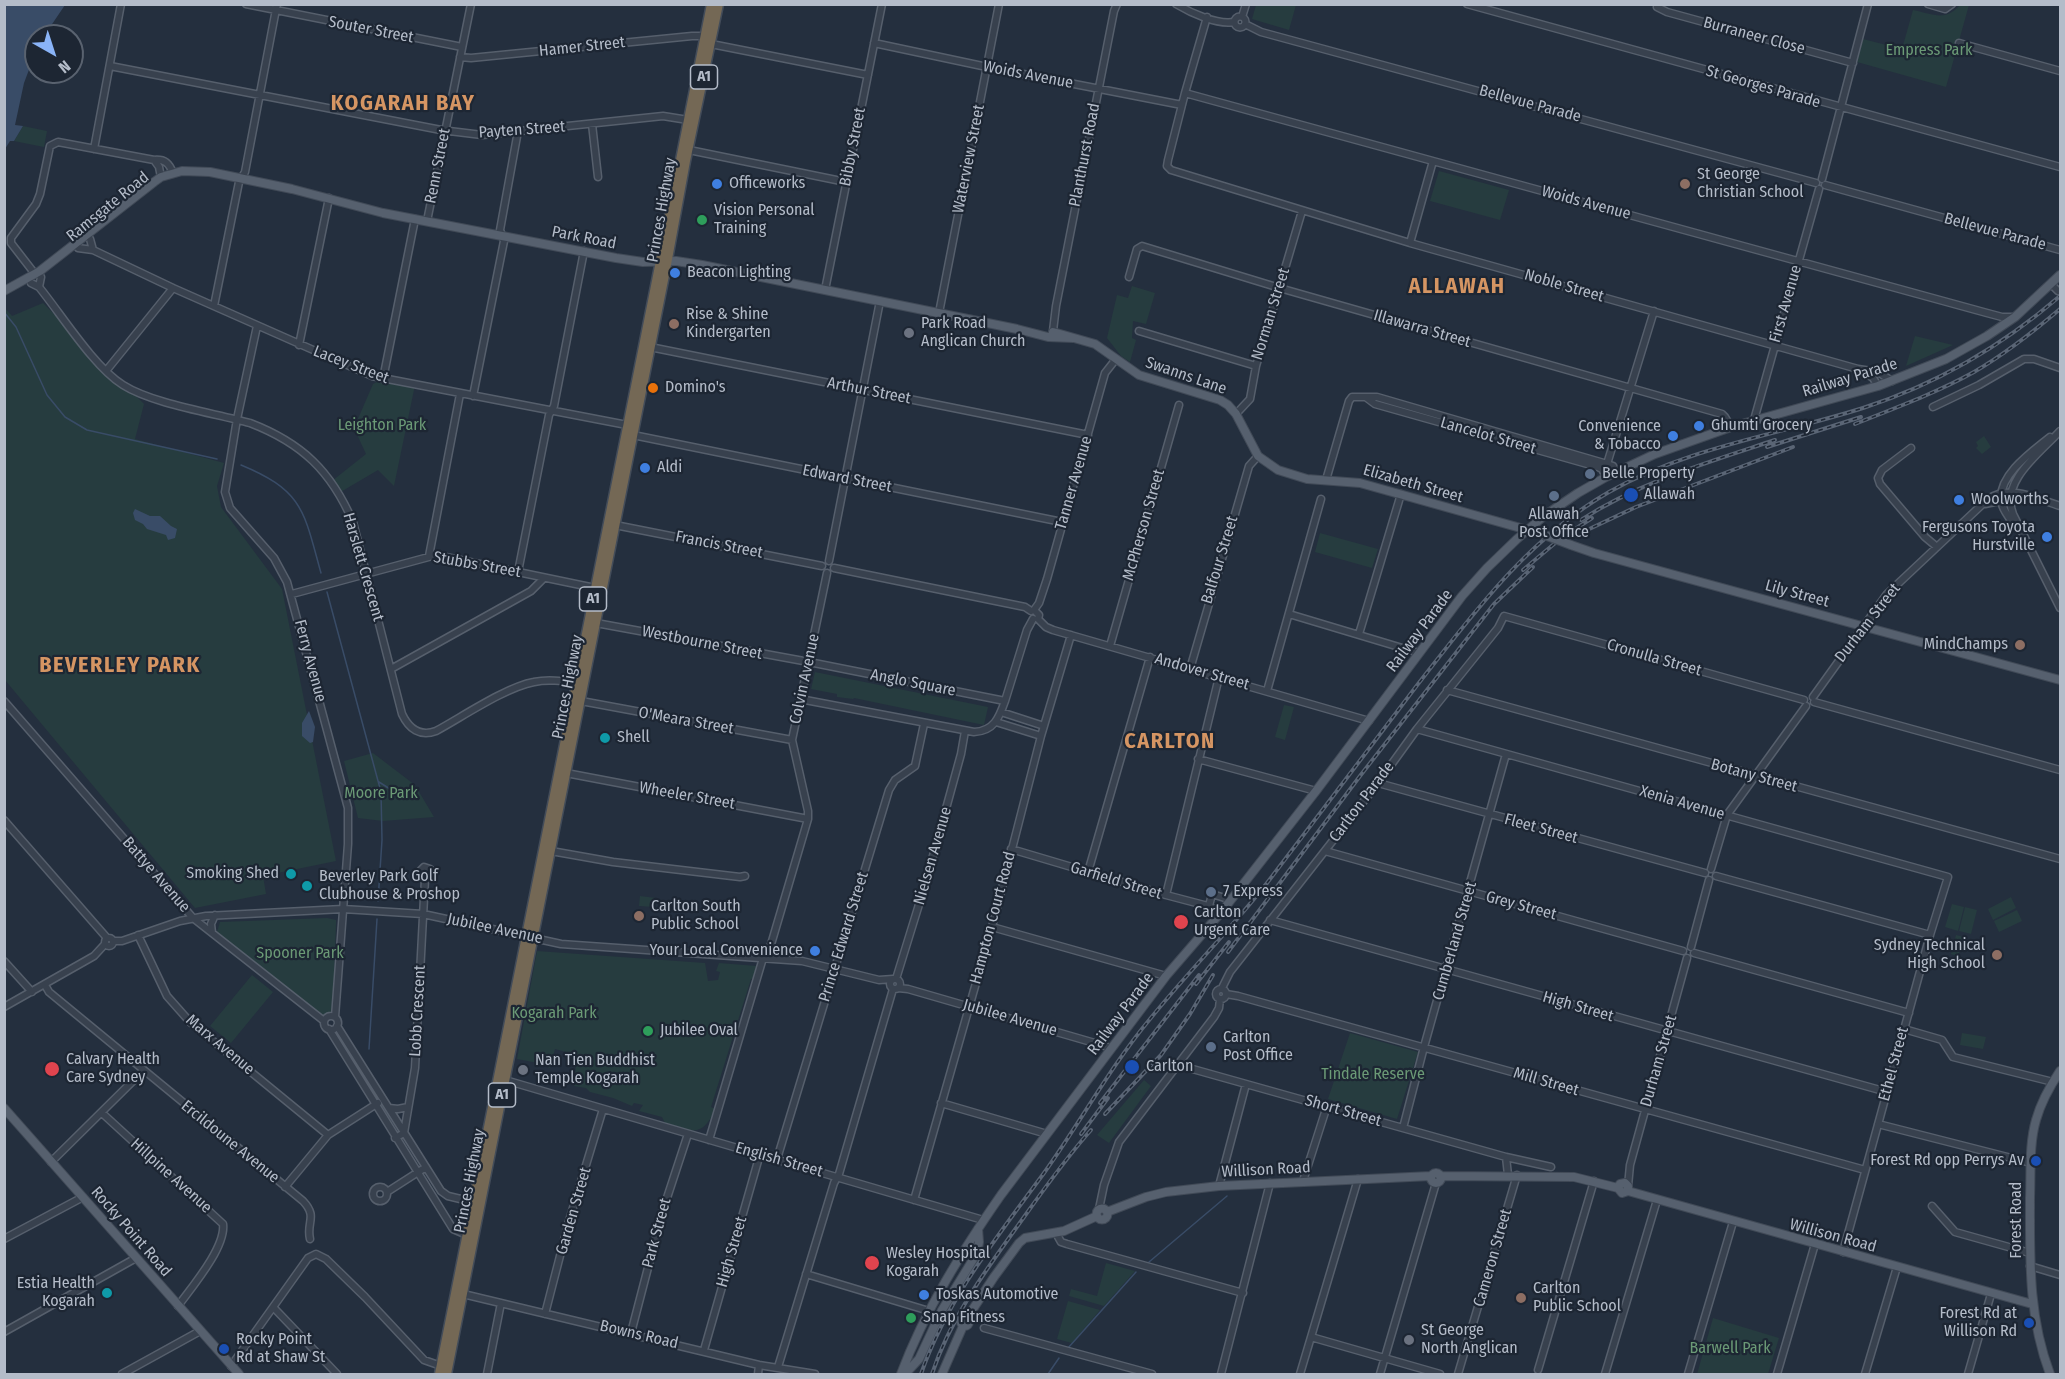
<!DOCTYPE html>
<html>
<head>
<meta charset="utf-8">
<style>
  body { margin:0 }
  #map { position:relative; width:2065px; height:1379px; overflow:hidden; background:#242f3e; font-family:"Fira Sans Condensed",sans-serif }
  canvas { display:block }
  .frame { position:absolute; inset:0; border:6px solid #b4bcc9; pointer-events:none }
  .north { position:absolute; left:24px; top:24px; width:60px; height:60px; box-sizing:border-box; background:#1d2633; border:2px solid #59626f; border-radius:50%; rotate:141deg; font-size:16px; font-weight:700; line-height:24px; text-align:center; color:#b4bcc9 }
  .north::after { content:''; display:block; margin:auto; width:21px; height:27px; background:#8ab4f8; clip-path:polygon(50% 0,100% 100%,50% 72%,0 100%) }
</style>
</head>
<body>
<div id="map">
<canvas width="2065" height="1379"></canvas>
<div class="frame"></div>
<div class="north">N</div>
</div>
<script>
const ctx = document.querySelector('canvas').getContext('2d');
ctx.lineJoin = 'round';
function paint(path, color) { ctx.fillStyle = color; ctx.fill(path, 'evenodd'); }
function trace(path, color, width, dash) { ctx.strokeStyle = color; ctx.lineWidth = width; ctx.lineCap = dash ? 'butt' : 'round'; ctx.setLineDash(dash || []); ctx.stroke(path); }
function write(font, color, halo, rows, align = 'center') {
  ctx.font = font + ' "Fira Sans Condensed",sans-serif'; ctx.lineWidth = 4.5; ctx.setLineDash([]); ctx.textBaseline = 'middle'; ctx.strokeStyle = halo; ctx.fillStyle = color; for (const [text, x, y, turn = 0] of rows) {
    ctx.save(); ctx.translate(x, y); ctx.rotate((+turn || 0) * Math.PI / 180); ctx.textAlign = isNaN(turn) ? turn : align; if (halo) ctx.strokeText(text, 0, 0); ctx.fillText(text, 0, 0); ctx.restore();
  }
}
paint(new Path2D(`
  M1256,5H1296L1289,30L1252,19Z
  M1960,5H1969L1946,87L1857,62L1863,39L1902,49L1913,10C1933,14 1945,22 1960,5Z
  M23,126L47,131L44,147L14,141Z
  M1439,171L1509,190L1500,220L1430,201Z
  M1132,286L1155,293L1146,324L1133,321L1132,338L1136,340L1130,362L1121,356L1107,338L1117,295L1128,298Z
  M43,303L144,404L135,439L224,463L217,486L221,507L282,589L336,861L263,876L266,894L195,908L5,680L4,307L12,316Z
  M1915,336L1953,345L1906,366Z
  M383,379L415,385L394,486L378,470L339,493L332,481L366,454L354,428L373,384Z
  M1984,436L1991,447L1982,454L1976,448L1978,446L1976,442Z
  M1320,533L1378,549L1372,568L1315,552Z
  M815,672L988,707L984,725L854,698L853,699L837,697V694L811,689Z
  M1284,705L1294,707L1285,740L1275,737Z
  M373,753L415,785L434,817L383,821L358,818L344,761Z
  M640,896L656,898L655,907L639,906Z
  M2011,897L2016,908L1993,920L1988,909Z
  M1952,904L1964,907L1958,931L1945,927Z
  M1965,907L1977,910L1971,934L1959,931Z
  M2017,910L2022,921L1999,932L1994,921Z
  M327,918L336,920V924L333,1006L332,1011L325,1015L318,1014L217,932L220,922Z
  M1956,935L1964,937L1958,957L1951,954Z
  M537,951L705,963L708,981L718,980L720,972L716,971L719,963L757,966L755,978L751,979L711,1107L715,1109C703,1138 691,1132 665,1123L662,1117L639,1111L643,1105L634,1103L632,1106L613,1098L590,1092L586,1088L574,1086L577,1055L555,1049L550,1068L538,1063L517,1059Z
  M252,975L273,992L231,1043L210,1026Z
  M1350,1033L1418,1052L1397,1119L1328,1099Z
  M1962,1033L1986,1037L1983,1049L1960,1045Z
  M1144,1080L1151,1086L1109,1143L1097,1135Z
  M1106,1263L1135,1271L1104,1306L1069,1296L1071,1289L1097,1296Z
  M1068,1301L1100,1310L1072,1343L1057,1339Z
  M1713,1318L1779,1338L1768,1374H1697Z`), '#263c3f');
paint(new Path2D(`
  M5,4L65,5L44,36H36V51L24,83L15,125L23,126L14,141H10L5,149Z
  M135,509L150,516H160L171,526L177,529L175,538L168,540L166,535L147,529L143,524L135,520L133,513Z
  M309,711L315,727L313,742L310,743L302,736V723Z`), '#394c67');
trace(new Path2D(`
  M4,312L16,327L47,395L65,417L87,430L217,459
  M241,465C304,491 304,512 321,573
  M327,592L381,792L382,840L378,901
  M379,782L390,789H415
  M369,1049L377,919
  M1149,1262L1227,1196
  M1068,1348L1136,1272
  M1048,1374L1059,1358`), '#394c67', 1.5);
trace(new Path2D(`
  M946,1312L960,1320`), '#3a4453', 8, [8, 4]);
const minor = new Path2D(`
  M246,4L462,47
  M1176,4C1191,13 1217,25 1234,22
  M1467,4L2060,167
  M1928,4L1945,9L1952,4
  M1657,7L1667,12L1853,63
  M1234.5 22a5.5 5.5 0 1 1 11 0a5.5 5.5 0 1 1-11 0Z
  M1207,17L1185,93L1168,160L1167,166L1171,170L1410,243L1858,369L1878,372L1892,381
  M1242,17L1246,4
  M1245,24L1261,32L1816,183
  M874,43L987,67L1182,105
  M1959,43L2060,71
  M711,44L868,75
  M460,57L471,58L692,36H704
  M110,66L441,130L482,135L663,116L688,120
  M1185,93L1987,313L2002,317H2015
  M592,124L598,177
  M94,149L121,4
  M689,150L846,182
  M154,160L159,167L161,177
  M1822,179L1868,4
  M1825,185L2060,250
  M427,221L471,4
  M90,239L93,250
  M1410,243L1433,161
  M78,248L93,250L173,288L372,376L627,425
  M35,274L11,243V238L36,204L40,194L50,146L58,142L154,160C165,159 169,163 173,173
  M1129,277L1137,249L1142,246L1283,289L1722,414L1725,417L1731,427
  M31,283L39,287C61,314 94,367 123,385C153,404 214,413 250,423C302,443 331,471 353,522L402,714C409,729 420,737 436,731C462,717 506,687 534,682C548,679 562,681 576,683
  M2052,285L2058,291
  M39,287L41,277
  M825,290L882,4
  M214,306L239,182L245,172L277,4
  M939,313L999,4
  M257,326L237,419L225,492L230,508L274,558L287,582L348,808V844L335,1017
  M1053,331L1056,306L1114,11L1117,4
  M1139,331L1256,366
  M299,345L329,198
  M650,347L1088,435
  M1861,370L1873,378L1878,386
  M106,371L173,288
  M383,379L415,219
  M473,396L504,241L500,230L518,131
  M1367,398L1375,404L1598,467L1602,469L1606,477
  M1933,407L1979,385L2024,359H2034L2060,368
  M1236,414L1250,399L1256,366L1302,211
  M1754,420L1819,189
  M2060,431C2040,453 2000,481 2013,514L2060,608
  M633,435L1062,522
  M1911,448L1882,470L1878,478L1880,484L1925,537L1937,547
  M1616,472L1613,466L1607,464L1654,311
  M1326,480L1349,401L1352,397H1377L1607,464L1602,469
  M1985,504L2024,496
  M615,525L822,566
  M2017,529C2011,520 2002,510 2001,500C1999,474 2033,451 2050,437
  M429,556L460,394
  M829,561L880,301
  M834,568L1025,607L1031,611
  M518,572L549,415L554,406L584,251
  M292,594L436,555L595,588
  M1034,610L1039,615L1038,619L1046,627L1053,630L1369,721
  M1034,610L1039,603L1047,579L1105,373L1116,359
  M1289,614L1419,653
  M596,623L809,662L1005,701C999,718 994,731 974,732L800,699
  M1359,634L1401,494
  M1110,646L1179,405
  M391,669L531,591L544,578
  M1190,669L1249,466L1258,456
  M1447,690L2060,859
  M1267,691L1321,499
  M1813,697L1887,594L1988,499C2011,484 2037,499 2060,506
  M4,701L193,918L324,1021
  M581,701L792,740
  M1005,701L1027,630L1033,619
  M1814,702L2060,770
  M1001,712L1044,726
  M996,722L1041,736
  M1417,729L1948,877L1930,935L1843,1252
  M1198,759L1316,791
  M566,773L808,819
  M1378,783L1705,873
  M4,820L107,938
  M1011,849L1166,895L1223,910
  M551,851L613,862L740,877L745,876
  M1325,851L1683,951
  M1711,869L1727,815L1806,706
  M1088,872L1150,657
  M1716,876L1930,935
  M1166,895L1219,677
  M1209,906L1212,894L1231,900
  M1270,920L1887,1092
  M992,927L1166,976
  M212,933L211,924L215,915
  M138,935L167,996L190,1022L328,1135
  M105 942a4 4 0 1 1 8 0a4 4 0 1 1-8 0Z
  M113,941H122L180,921L206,916L343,909L423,914L561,944L802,961L879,980L893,979
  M1691,947L1709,880
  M1694,953L1909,1013
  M767,958L808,819V811L792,740L827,573
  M4,961L32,992
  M890 984a5 5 0 1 1 10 0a5 5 0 1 1-10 0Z
  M896,979L925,885L961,754L965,731
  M45,985L49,992L303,1201C318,1217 306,1222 310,1239
  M898,988L908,989L1105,1046L1111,1049
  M1222,988L1230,972L1378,783L1417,729L1498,628L1504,616L1804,700
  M1216 994a5 5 0 1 1 10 0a5 5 0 1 1-10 0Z
  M1226,994L1238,996L1865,1170
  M4,1007L94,956L105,944
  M324 1023a7 7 0 1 1 14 0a7 7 0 1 1-14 0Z
  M337,1026L441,1191L448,1196L473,1202
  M329,1029L453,1229L467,1235
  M1904,1029L1942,1040L1953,1057L2053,1082
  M1180,1062L1189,1068L1506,1157L1508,1175
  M505,1080L983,1220
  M941,1103L1047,1134
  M389,1108L398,1109L408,1107
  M102,1113L223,1224C226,1247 192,1287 178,1306
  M1878,1124L2031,1163
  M1403,1128L1424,1047L1506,754
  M395,1138L404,1133L415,1068L425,879L430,877V869L424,867L419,872L420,876L425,879
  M709,1140L763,958
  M1506,1157L1551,1167
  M777,1159L889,790L895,780L915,766L924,724
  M51,1162L143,1071
  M1303,1181L1327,1106
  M1219,1186L1246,1084
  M1628,1186L1630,1165L1687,958
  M285,1187L328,1135L378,1103
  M373 1194a7 7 0 1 1 14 0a7 7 0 1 1-14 0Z
  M387,1192L426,1167
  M914,1200L992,927L1041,736L1071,635
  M1932,1206L1955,1232L2030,1253
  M1099,1209L1104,1185L1119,1142L1214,1017L1219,1008L1220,999
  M1056,1233L1061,1242L1067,1244L1243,1293
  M4,1239L83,1197
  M2030,1266L2060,1275
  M806,1274L929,1311
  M463,1294L759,1365L815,1374
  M274,1308L337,1374
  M545,1314L569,1221L603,1109
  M984,1328L1152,1374
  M4,1332L136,1258
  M631,1333L663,1210L688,1134
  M1311,1337L1440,1374
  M704,1350L760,1154
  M231,1366L308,1258L316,1254L326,1259L365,1297L424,1360L441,1366
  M778,1367L834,1183L839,1174L893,989
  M1538,1370L1594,1181
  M122,1374L200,1331
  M487,1374L501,1303
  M758,1374L759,1365
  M1221,1374L1270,1183
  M1300,1374L1358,1179
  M1380,1374L1436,1183
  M1458,1374L1517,1175
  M1605,1374L1657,1200
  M1688,1374L1733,1222
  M1777,1374L1815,1244
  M1865,1374L1897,1267
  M1968,1374L1991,1294`);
const major = new Path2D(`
  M4,291L40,271L154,182L161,177L182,171L210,172L292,189L383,213L616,258L643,262L676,261L702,265L1017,329L1048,337L1073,338
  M1053,332L1095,344L1139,375L1220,400L1228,405L1236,414L1258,456L1278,470L1307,479L1360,483L1542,534
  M1571,545L1594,553L2060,680
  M4,1108L239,1374
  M1431 1178a5 5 0 1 1 10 0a5 5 0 1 1-10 0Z
  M1440,1176L1574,1177L1618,1188
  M1618,1188L1622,1193L1628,1191L2032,1304
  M1618,1188L1620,1184L1625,1183L1628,1186V1191
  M1096.5 1214a5.5 5.5 0 1 1 11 0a5.5 5.5 0 1 1-11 0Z
  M1107,1212L1146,1197L1166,1192L1219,1186L1431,1176
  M961 1322a4 4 0 1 1 8 0a4 4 0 1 1-8 0Z
  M967,1318L994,1277L1019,1243L1025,1238L1064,1231L1097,1216
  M901,1374C925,1310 962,1251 1001,1195L1166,976L1223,910L1316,791L1462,596L1487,568L1517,539L1544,516L1578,493L1606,477L1655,454L1731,427L1878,386L1946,359L1987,336L2015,317L2060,275
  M905,1374L919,1359L942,1310L977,1253L979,1242L978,1229
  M942,1374L963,1326
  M2050,1374C2028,1316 2030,1259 2030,1198C2031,1172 2029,1144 2036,1120C2041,1102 2050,1086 2060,1071`);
const highway = new Path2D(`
  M439,1374L711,4
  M447,1374L666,270L686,161L719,4`);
trace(minor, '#565f6c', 9);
trace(major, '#414a57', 10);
trace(highway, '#434c59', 11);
trace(minor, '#38414e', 6);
trace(major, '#56606e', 8);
trace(highway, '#746855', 8);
const rail = new Path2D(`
  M1855,424C1895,408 1936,393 1974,372C2005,354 2033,332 2060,309
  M1767,447L1861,417
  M1581,520C1640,482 1709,462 1775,440
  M1585,531L1636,507L1793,447
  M1523,570L1560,539L1592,518
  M1228,952L1360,776L1494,604L1533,567
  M1196,984L1229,942
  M1100,1103L1199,975
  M1105,1114L1161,1055L1190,1014L1213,975
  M1081,1134L1108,1098
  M921,1374C947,1299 997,1237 1044,1173C1080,1123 1110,1067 1150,1019C1188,972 1230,930 1267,883C1317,818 1365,753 1415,688C1472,615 1527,539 1609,492C1688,447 1778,435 1863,408C1937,384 2002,346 2060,296
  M932,1374C950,1319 985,1271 1019,1224C1042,1192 1065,1159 1091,1130`);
trace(rail, '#5a6575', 4);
trace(rail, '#1d2633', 1.5, [4.5]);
const majorBridge = new Path2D(`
  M1542,534L1571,545`);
trace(majorBridge, '#414a57', 10, []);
trace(majorBridge, '#56606e', 8);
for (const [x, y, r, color] of [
  [717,184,6,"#3f7fe0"],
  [1685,184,6,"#8d6e63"],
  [702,220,6,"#2e9e5b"],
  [675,273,6,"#3f7fe0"],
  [674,324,6,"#8d6e63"],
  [909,333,6,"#6b7280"],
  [653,388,6,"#e8710a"],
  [1699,426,6,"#3f7fe0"],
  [1673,436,6,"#3f7fe0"],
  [645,468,6,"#3f7fe0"],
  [1590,474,6,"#5c6f8a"],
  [1631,495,8,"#1a4fb4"],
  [1554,496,6,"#5c6f8a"],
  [1959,500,6,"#3f7fe0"],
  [2047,537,6,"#3f7fe0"],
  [2020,645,6,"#8d6e63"],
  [605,738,6,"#0f9aa8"],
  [291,874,6,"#0f9aa8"],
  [307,886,6,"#0f9aa8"],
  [1211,892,6,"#5c6f8a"],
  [639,916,6,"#8d6e63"],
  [1181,922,8,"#e0444e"],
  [815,951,6,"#3f7fe0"],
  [1997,955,6,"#8d6e63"],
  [648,1031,6,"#2e9e5b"],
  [1211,1047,6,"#5c6f8a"],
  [1132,1067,8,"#1a4fb4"],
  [52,1069,8,"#e0444e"],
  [523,1070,6,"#6b7280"],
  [2036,1161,6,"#1a4fb4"],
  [872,1263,8,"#e0444e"],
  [107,1293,6,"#0f9aa8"],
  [924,1295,6,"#3f7fe0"],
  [1521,1298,6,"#8d6e63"],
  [911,1318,6,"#2e9e5b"],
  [2029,1323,6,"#1a4fb4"],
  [1409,1340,6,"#6b7280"],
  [224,1349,6,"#1a4fb4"]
]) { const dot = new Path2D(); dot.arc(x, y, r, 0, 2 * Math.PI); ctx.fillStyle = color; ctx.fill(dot); trace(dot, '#1d2633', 2); }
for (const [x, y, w] of [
  [704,77,27],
  [593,599,27],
  [502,1095,27]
]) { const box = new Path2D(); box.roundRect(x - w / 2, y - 12, w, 24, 4.5); ctx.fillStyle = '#1d2633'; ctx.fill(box); trace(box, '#b4bcc9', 1.5); }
write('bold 15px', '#b4bcc9', null, [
  ["A1",704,77],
  ["A1",593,599],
  ["A1",502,1095]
]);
write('16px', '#b4bcc9', '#1d2633', [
  ["Souter Street",371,30,11],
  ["Burraneer Close",1754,36,15],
  ["Hamer Street",582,47,-6],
  ["Woids Avenue",1028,75,11],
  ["St Georges Parade",1763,87,16],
  ["Bellevue Parade",1530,104,15],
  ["Payten Street",522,130,-4],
  ["Bibby Street",853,147,-79],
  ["Planthurst Road",1085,155,-79],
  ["Waterview Street",969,159,-79],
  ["Renn Street",438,166,-79],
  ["Woids Avenue",1586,203,15],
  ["Ramsgate Road",108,207,-39],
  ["Princes Highway",662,210,-80],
  ["Bellevue Parade",1995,232,15],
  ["Park Road",584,238,11],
  ["Noble Street",1564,286,16],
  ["First Avenue",1786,304,-74],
  ["Norman Street",1271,314,-73],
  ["Illawarra Street",1422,329,16],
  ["Lacey Street",351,365,21],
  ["Swanns Lane",1186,376,19],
  ["Railway Parade",1850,378,-17],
  ["Arthur Street",869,391,11],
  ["Lancelot Street",1488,436,16],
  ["Edward Street",847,479,11],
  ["Tanner Avenue",1074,483,-74],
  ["Elizabeth Street",1413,484,16],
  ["McPherson Street",1144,525,-74],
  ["Francis Street",719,545,11],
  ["Balfour Street",1220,560,-73],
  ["Stubbs Street",477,565,10],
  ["Harslett Crescent",363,567,74],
  ["Lily Street",1797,594,15],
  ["Durham Street",1868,623,-52],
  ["Railway Parade",1420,631,-53],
  ["Westbourne Street",702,643,11],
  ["Cronulla Street",1654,658,16],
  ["Ferry Avenue",310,661,75],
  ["Andover Street",1202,672,16],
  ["Colvin Avenue",805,679,-78],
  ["Anglo Square",913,683,11],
  ["Princes Highway",568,687,-79],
  ["O'Meara Street",686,721,10],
  ["Botany Street",1754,776,15],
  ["Wheeler Street",687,796,10],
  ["Carlton Parade",1362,802,-53],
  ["Xenia Avenue",1682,803,16],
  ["Fleet Street",1541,829,15],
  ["Nielsen Avenue",933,856,-74],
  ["Battye Avenue",156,875,49],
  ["Garfield Street",1116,881,17],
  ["Grey Street",1521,906,15],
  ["Hampton Court Road",993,918,-75],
  ["Jubilee Avenue",495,929,12],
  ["Prince Edward Street",844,937,-73],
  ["Cumberland Street",1455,941,-74],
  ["High Street",1578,1007,16],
  ["Lobb Crescent",418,1011,-87],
  ["Railway Parade",1121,1014,-53],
  ["Jubilee Avenue",1010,1018,16],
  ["Marx Avenue",220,1045,40],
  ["Durham Street",1659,1061,-74],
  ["Ethel Street",1894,1064,-75],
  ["Mill Street",1546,1082,16],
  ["Short Street",1343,1111,16],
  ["Ercildoune Avenue",230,1142,39],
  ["English Street",779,1160,16],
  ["Willison Road",1266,1170,-3],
  ["Hillpine Avenue",171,1176,42],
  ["Princes Highway",470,1181,-79],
  ["Garden Street",574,1211,-74],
  ["Forest Road",2017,1220,-90],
  ["Rocky Point Road",131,1232,49],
  ["Park Street",657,1233,-75],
  ["Willison Road",1833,1236,15],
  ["High Street",732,1252,-74],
  ["Cameron Street",1493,1258,-74],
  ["Bowns Road",639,1335,13]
]);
write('16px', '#6b9a76', '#1d2633', [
  ["Empress Park",1929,51],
  ["Leighton Park",382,426],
  ["Moore Park",381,794],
  ["Spooner Park",300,954],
  ["Kogarah Park",554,1014],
  ["Tindale Reserve",1373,1075],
  ["Barwell Park",1730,1349]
]);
write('16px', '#b4bcc9', '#1d2633', [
  ["St George",1697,175],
  ["Christian School",1697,193],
  ["Officeworks",729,184],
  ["Vision Personal",714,211],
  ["Training",714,229],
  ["Beacon Lighting",687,273],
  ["Rise & Shine",686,315],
  ["Kindergarten",686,333],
  ["Park Road",921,324],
  ["Anglican Church",921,342],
  ["Domino's",665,388],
  ["Ghumti Grocery",1711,426],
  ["Convenience",1661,427,"right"],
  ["& Tobacco",1661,445,"right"],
  ["Aldi",657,468],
  ["Belle Property",1602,474],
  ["Allawah",1644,495],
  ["Woolworths",1971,500],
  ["Allawah",1554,515,"center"],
  ["Post Office",1554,533,"center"],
  ["Fergusons Toyota",2035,528,"right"],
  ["Hurstville",2035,546,"right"],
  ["MindChamps",2008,645,"right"],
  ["Shell",617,738],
  ["Smoking Shed",279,874,"right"],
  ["Beverley Park Golf",319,877],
  ["Clubhouse & Proshop",319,895],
  ["7 Express",1223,892],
  ["Carlton South",651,907],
  ["Public School",651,925],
  ["Carlton",1194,913],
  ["Urgent Care",1194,931],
  ["Sydney Technical",1985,946,"right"],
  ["High School",1985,964,"right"],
  ["Your Local Convenience",803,951,"right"],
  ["Jubilee Oval",660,1031],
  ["Carlton",1223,1038],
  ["Post Office",1223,1056],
  ["Calvary Health",66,1060],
  ["Care Sydney",66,1078],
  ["Nan Tien Buddhist",535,1061],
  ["Temple Kogarah",535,1079],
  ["Carlton",1146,1067],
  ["Forest Rd opp Perrys Av",2024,1161,"right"],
  ["Wesley Hospital",886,1254],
  ["Kogarah",886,1272],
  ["Estia Health",95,1284,"right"],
  ["Kogarah",95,1302,"right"],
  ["Carlton",1533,1289],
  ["Public School",1533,1307],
  ["Toskas Automotive",936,1295],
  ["Forest Rd at",2017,1314,"right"],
  ["Willison Rd",2017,1332,"right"],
  ["Snap Fitness",923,1318],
  ["St George",1421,1331],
  ["North Anglican",1421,1349],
  ["Rocky Point",236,1340],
  ["Rd at Shaw St",236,1358]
], 'left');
ctx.letterSpacing = '1.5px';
write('bold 22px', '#d59563', '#1d2633', [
  ["KOGARAH BAY",403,104],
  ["ALLAWAH",1457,287],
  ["BEVERLEY PARK",120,666],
  ["CARLTON",1170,742]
]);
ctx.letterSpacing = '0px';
</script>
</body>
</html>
